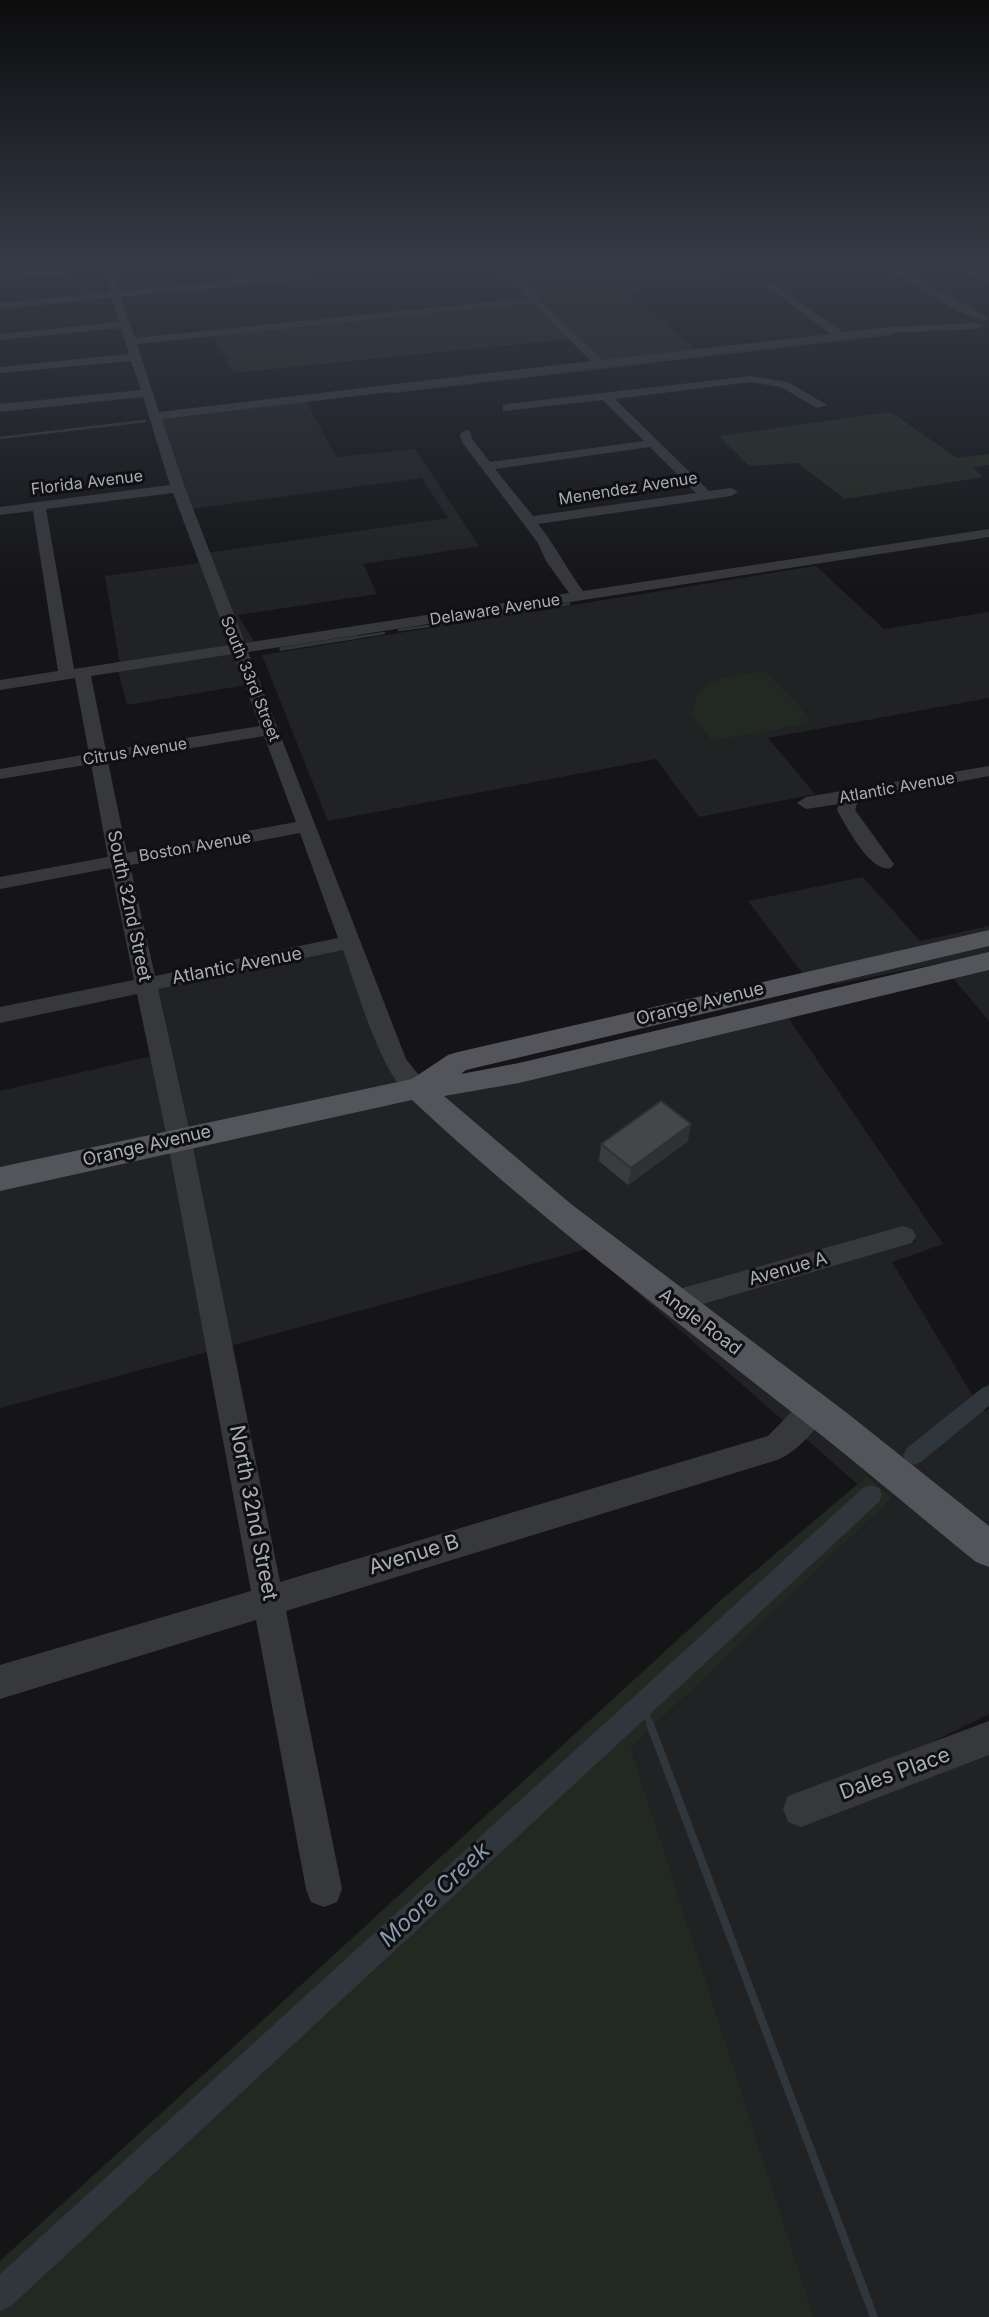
<!DOCTYPE html>
<html>
<head>
<meta charset="utf-8">
<style>
  body { margin:0 }
  canvas { display:block; background:#151517 }
</style>
</head>
<body>
<canvas width="989" height="2317"></canvas>
<script>
const ctx = document.querySelector('canvas').getContext('2d');
ctx.lineJoin = 'round';
function paint(path, color) { ctx.fillStyle = color; ctx.fill(path, 'evenodd'); }
function trace(path, color, width, dash) { ctx.strokeStyle = color; ctx.lineWidth = width; ctx.lineCap = dash ? 'butt' : 'round'; ctx.setLineDash(dash || []); ctx.stroke(path); }
function write(font, color, halo, rows, align = 'center') {
  ctx.font = font + ' Inter,sans-serif'; ctx.lineWidth = 6; ctx.setLineDash([]); ctx.textBaseline = 'middle'; ctx.strokeStyle = halo; ctx.fillStyle = color; for (const [text, x, y, turn = 0] of rows) {
    ctx.save(); ctx.translate(x, y); ctx.rotate((+turn || 0) * Math.PI / 180); ctx.textAlign = isNaN(turn) ? turn : align; if (halo) ctx.strokeText(text, 0, 0); ctx.fillText(text, 0, 0); ctx.restore();
  }
}
paint(new Path2D(`
  M305,399L336,457L415,449L479,546L363,564L377,594L238,615L255,643L241,645L207,553L448,518L422,478L190,509L158,417Z
  M200,563L231,647L120,664L105,576Z
  M816,566L884,629L989,612V698L768,738L815,794L699,817L656,759L328,821L262,655Z
  M233,653L246,685L127,705L118,670Z
  M863,877L920,941L989,926V932L803,974L748,901Z
  M989,944V955L943,966L940,963L833,985L840,978Z
  M346,949L404,1084L186,1130L153,988Z
  M989,967V1021L952,977Z
  M787,1016L943,1244L892,1262L977,1403L985,1412L989,1408V1537L691,1307L915,1242L906,1227L673,1293L433,1093L708,1035L712,1037L714,1034Z
  M152,1056L169,1134L0,1172V1091Z
  M413,1095L799,1408L785,1422L587,1249L230,1346L189,1143Z
  M172,1147L211,1351L0,1408V1187Z
  M817,1421L989,1561V1714L934,1741L949,1767L989,1747V2317H814L631,1748L892,1498L867,1476L857,1484L803,1436Z`), '#212224');
paint(new Path2D(`
  M499,262H694L715,280L629,292L698,351L601,362Z
  M532,302L570,339L234,373L212,335Z
  M891,412L957,458L989,454V465L973,467L983,477L845,499L798,463L749,466L719,436Z
  M764,671L811,719L809,723L712,741L692,715C694,676 736,676 764,671Z
  M867,1476L892,1498L631,1748L814,2317H0V2261L721,1600Z`), '#222922');
trace(new Path2D(`
  M392,392L890,334
  M0,438L145,421
  M485,617L569,604
  M399,630L451,623
  M346,639L384,633`), '#2f363c', 2.5);
trace(new Path2D(`
  M281,649L357,637`), '#2f363c', 3.5);
trace(new Path2D(`
  M643,1705L651,1726`), '#2f363c', 6);
trace(new Path2D(`
  M650,1724L874,2317`), '#2f363c', 8);
paint(new Path2D(`
  M989,1385V1406L921,1462L914,1465L907,1462L903,1455L907,1448L982,1388Z
  M871,1485L879,1488L882,1495L879,1502L11,2306L0,2311V2274L863,1488Z`), '#2f363c');
paint(new Path2D(`
  M100,262H110L119,291L301,274L306,277L301,280L121,297L135,338L527,298L491,262H501L602,360L831,334L766,286L764,284L769,281L843,332L889,327L977,323L982,326L977,329L889,333L162,419L185,488L245,643L569,593L546,561L538,543L462,442L460,434L466,430L470,431L472,439L490,462L644,441L603,400L503,411V405L507,404L750,376L788,382L827,405L817,408L781,387L750,382L615,399L709,491L731,488L738,492L731,496L538,524C555,545 567,569 583,591L989,529V537L248,652L406,1059L429,1088L425,1094C420,1096 415,1097 409,1094C382,1077 355,983 343,950L158,989L191,1138L280,1582L768,1436L804,1399L814,1395L824,1399L828,1408C820,1427 796,1453 777,1460L286,1611L342,1889L337,1902L324,1907L311,1902L306,1889L256,1620L0,1699V1665L251,1591L167,1138L137,994L0,1023V1007L134,980L111,868L0,889V877L108,857L91,764L0,779V769L89,754L75,678L0,690V680L58,671L33,511L0,515V507L170,485L143,397L0,412V404L141,390L131,361L0,373V367L129,354L121,328L0,340V334L119,322L112,298L0,309V303L110,292L103,270L0,280V274L101,265ZM532,303L591,361L159,412L137,344ZM650,447L696,493L533,516L495,469ZM173,493L230,645L74,669L46,509ZM233,654L260,726L106,751L91,676ZM264,736L296,822L127,853L108,762ZM300,833L338,938L155,976L130,865Z
  M875,262H887L989,318L984,321L959,312Z
  M945,262H957L989,278V285Z
  M989,766V776L858,801L855,810L894,864L891,868C870,873 847,827 837,810L839,804L806,809L797,803L806,797Z
  M903,1226L912,1229L916,1236L912,1243L672,1313L662,1310L659,1302L662,1294L672,1291Z
  M989,1721V1755L801,1827L788,1822L783,1809L788,1796Z`), '#37383c');
paint(new Path2D(`
  M989,930V946L466,1070L461,1074L519,1063L989,952V970L519,1083L444,1096L571,1204L847,1413L989,1526V1567L976,1562C917,1514 859,1464 798,1417C667,1314 534,1214 412,1100L0,1191V1167L412,1079L448,1055L458,1052Z`), '#53555a');
paint(new Path2D(`
  M688,1141L628,1185L599,1161L601,1144Z`), '#3a3c40');
paint(new Path2D(`
  M691,1124L688,1141L628,1185L631,1168Z`), '#303134');
const building = new Path2D(`
  M661,1101L691,1124L631,1168L601,1144Z`);
paint(building, '#44464a');
trace(building, '#303134', 2);
const sky = ctx.createLinearGradient(0, 0, 0, 586);
sky.addColorStop(0, '#0c0c0d');
sky.addColorStop(0.45, '#353b47');
sky.addColorStop(1, '#353b4700');
ctx.fillStyle = sky;
ctx.fillRect(0, 0, 989, 586);
write('16px', '#a9adb6', '#101012', [
  ["Florida Avenue",87,483,-7],
  ["Menendez Avenue",628,489,-9],
  ["Delaware Avenue",495,610,-9],
  ["South 33rd Street",250,679,68],
  ["Citrus Avenue",135,752,-9],
  ["Atlantic Avenue",897,788,-10],
  ["Boston Avenue",195,847,-10]
]);
write('18px', '#a9adb6', '#101012', [
  ["South 32nd Street",129,906,78],
  ["Atlantic Avenue",237,966,-11],
  ["Orange Avenue",700,1004,-14],
  ["Orange Avenue",147,1146,-13],
  ["Avenue A",788,1269,-16],
  ["Angle Road",700,1322,37]
]);
write('21px', '#a9adb6', '#101012', [
  ["North 32nd Street",253,1513,79],
  ["Avenue B",414,1555,-17],
  ["Dales Place",895,1774,-20]
]);
write('italic 23px', '#839bae', '#101012', [
  ["Moore Creek",435,1895,-43]
]);
</script>
</body>
</html>
